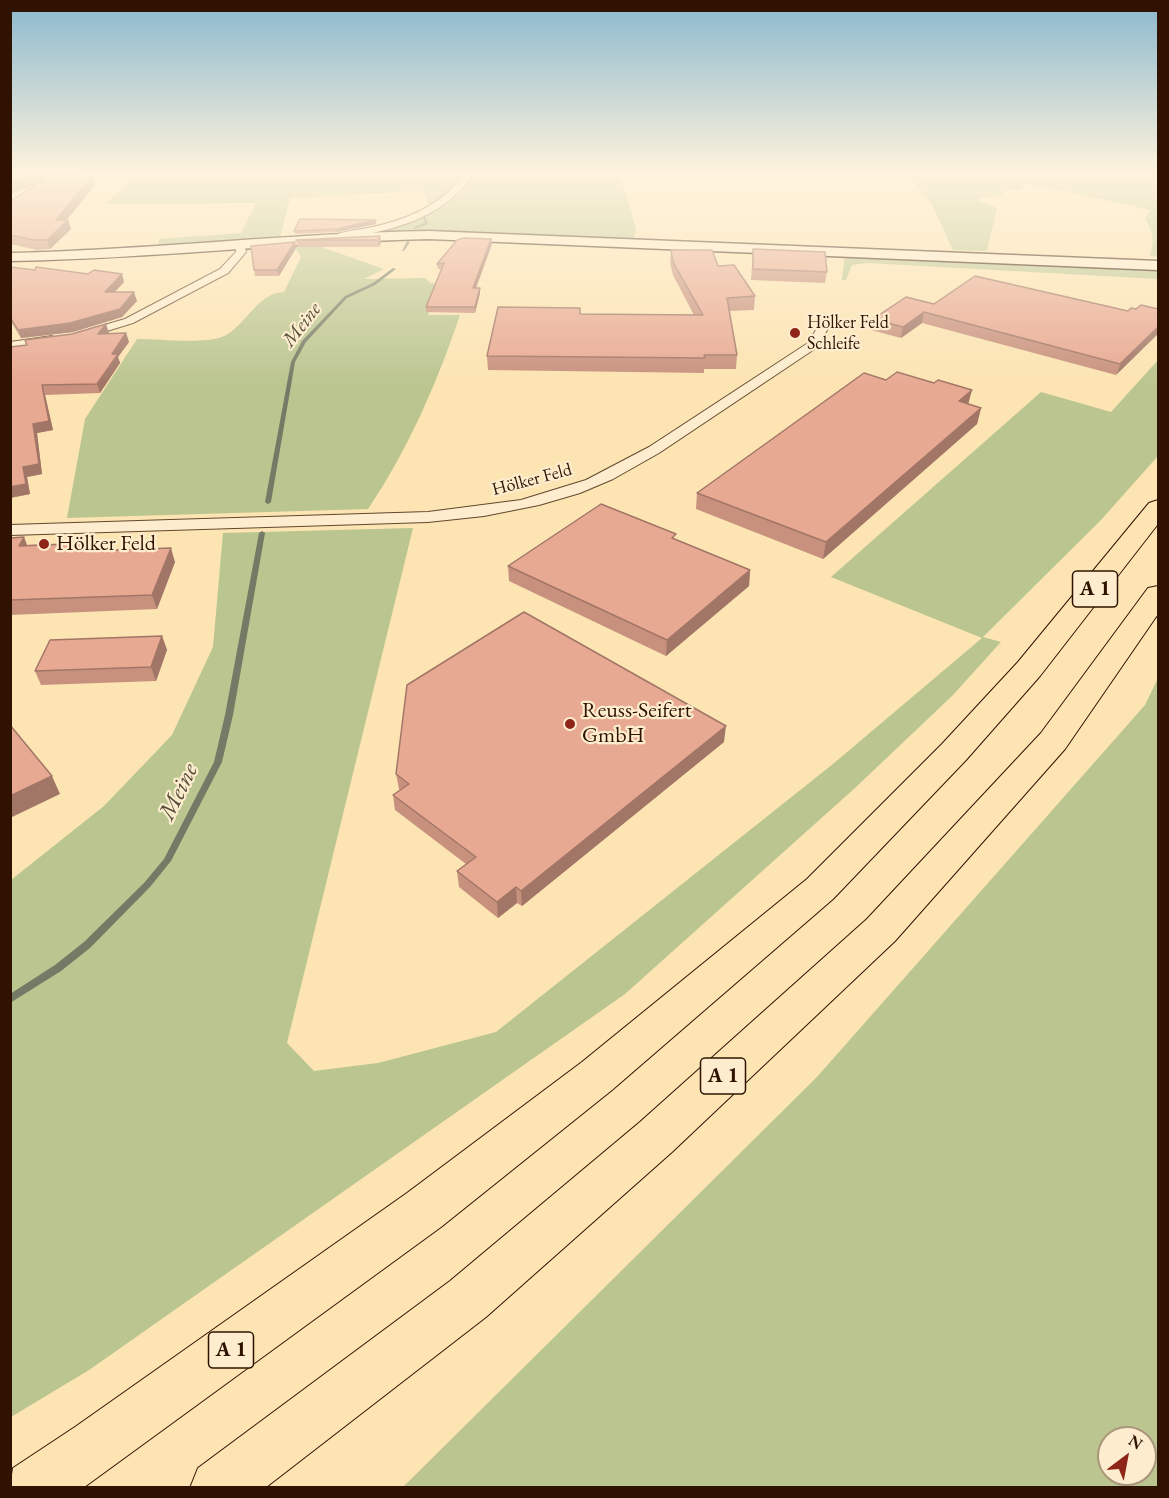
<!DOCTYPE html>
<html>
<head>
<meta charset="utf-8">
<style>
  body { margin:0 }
  #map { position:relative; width:1169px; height:1498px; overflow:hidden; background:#fce4b3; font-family:"EB Garamond",serif }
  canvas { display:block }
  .frame { position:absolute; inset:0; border:12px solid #2f1300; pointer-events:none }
  .north { position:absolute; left:1097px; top:1426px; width:60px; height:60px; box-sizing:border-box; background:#fdedce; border:2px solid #ab967c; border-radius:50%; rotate:32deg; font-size:16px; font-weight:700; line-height:24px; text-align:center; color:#2f1300 }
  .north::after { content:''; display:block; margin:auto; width:21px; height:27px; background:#8f2418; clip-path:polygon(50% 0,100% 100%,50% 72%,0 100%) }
</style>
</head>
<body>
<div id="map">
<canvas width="1169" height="1498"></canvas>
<div class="frame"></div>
<div class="north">N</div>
</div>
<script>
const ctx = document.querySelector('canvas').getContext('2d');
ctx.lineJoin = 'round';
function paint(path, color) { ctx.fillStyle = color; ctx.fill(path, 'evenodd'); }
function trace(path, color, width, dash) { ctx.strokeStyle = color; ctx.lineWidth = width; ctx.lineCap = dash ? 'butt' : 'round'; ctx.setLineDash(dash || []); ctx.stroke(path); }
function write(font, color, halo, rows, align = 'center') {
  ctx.font = font + ' "EB Garamond",serif'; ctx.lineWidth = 4.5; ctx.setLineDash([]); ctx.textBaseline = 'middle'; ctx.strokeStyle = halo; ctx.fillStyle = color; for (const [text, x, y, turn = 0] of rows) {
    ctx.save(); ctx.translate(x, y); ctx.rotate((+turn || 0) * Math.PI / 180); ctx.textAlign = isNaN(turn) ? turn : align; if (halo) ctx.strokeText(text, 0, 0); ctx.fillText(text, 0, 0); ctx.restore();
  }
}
paint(new Path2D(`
  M20,175H620L636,229L634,239L473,233L359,234C394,228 441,217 464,188L452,192L429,207L423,191L290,198L280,238L158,248L159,239L241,233L256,203L106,204L135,176L11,179L10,177Z
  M909,175H1158V257L1150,256C1155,240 1153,232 1145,218L1151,210L1029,184L1021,185L1025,189L1005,191L1000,195L980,198L979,201L997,208L987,251L953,250L931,203Z
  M304,241L384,269L364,279L425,278L430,283L442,284L428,315H460C437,383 408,450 368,509L67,518L85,419L137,339C159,339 203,344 222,337C245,328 256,293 284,292L301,257L292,242Z
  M845,254L1158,269V279L868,263L852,265L846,280H842Z
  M1158,360V456L1101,520L983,637L1001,642L952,696L855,788L625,994L89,1370L11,1417V880L104,806L172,735L213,647L223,533L413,528L287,1043L314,1071L378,1063L496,1032L833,764L982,638L831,577L1041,392L1111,412Z
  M1158,678V1487H403L817,1077L1145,705ZM1109,1438H1145V1474H1109Z`), '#bac590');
paint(new Path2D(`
  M423,217H425L428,224L414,229V227L425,223Z
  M407,241L410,242L404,251H402Z
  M393,268L396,269L375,285L347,298L306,342L295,362L271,502L268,504L266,503L265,502L291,362L302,341L345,296L373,283Z
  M262,531L265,533L233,715L222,762L171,861L150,887L90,948L61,971L10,1003V994L55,965L84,942L144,883L164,859L214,762L225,715L259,533Z`), '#737a65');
const minor = new Path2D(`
  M464,175H473C439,222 391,230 337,240L332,237C341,231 357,230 368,228C406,220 440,206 464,175Z
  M236,243H244L246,252L228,273L133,323L81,339L75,335L77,333L125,319L220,269L236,252Z
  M828,316L834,319L816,348L659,453L613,479L580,493L539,505L484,516L428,522L10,535V525L428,512L521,500L586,480L649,447L808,343L824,317Z
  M52,336L58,340L56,342L10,349V342Z`);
const secondary = new Path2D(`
  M429,231L1158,261V270L429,239C289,242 150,259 10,261V253C150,250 289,233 429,231Z`);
const motorway = new Path2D(`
  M1158,500V524L1040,676L966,760L833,899L612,1090L441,1227L83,1488H10L13,1468L75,1427L407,1193L582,1062L807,879L942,744L1018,662L1149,503Z
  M1158,586V614L1065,749L895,941L672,1152L486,1317L265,1488H190L198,1468L450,1281L640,1122L867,919L1041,733L1148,588Z`);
trace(minor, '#62472d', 2);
trace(secondary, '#2f1300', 3);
trace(motorway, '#2f1300', 2);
paint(minor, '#fdedce');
paint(secondary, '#fdedce');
paint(motorway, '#fce4b3');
paint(new Path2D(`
  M10,175H87L86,176H92L95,185L67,220H68L71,229L50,249L37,250L10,244V201L38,184L10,194Z
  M376,220V224L337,232L295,234L294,231Z
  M380,236L381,243L379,247H297L296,240Z
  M295,242L296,248L279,276H255L254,270Z
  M492,244L476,288L480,293L475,313L426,312V307L442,269H438L437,264Z
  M753,249L827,272L825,283L751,280Z
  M671,250L718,266L755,296L754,310L729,311L737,355L736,369H704V373L488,370L487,356L580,314L694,315L673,275L670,263Z
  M10,267L124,282L115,292L137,301L122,317L73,332L21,338L10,320Z
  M934,304L1128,311L1136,309L1141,305L1116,375L922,323L901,338L871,330L873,319Z
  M108,333H126L129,342L118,357L120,363L100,393L45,395L53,430L37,433L42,474L27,477L30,494L10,498L26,345L25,340L109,333Z
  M969,404L981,408L977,424L823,559L696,509L697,493Z
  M24,537L27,545L91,543L94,550L175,562L157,609L10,615V538Z
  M676,540L750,570L749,586L666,656L509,581L508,566Z
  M162,636L167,650L156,681L41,685L35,671Z
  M724,742L522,906L517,903L498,918L459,887L457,871L466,864L395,810L393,795L400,790L399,789L396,774Z`), '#c8917e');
paint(new Path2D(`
  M35,175H41L43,182L10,194V184Z
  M92,176L95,185L61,226L68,220L71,229L50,249L47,240L56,220Z
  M376,220V224L337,232V229Z
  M380,236L381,243L379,247L378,240Z
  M491,239L492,244L474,293L473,288Z
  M295,242L296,248L279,276L277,270Z
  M122,274L124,282L107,300L105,292Z
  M480,288V293L475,313V307Z
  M134,292L137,301L122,317L73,332L21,338L18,330Z
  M924,312L922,323L901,338L903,327Z
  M106,324L109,333L101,342L98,334Z
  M1158,327V334L1116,375L1120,364Z
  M126,333L129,342L118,357L120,363L100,393L97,384L112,354Z
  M42,385L45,395L53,430L37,433L42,474L27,477L30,494L10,498V487L23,467Z
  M972,390L968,405L959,401Z
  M981,408L977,424L823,559L826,542Z
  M24,537L29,551L19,546Z
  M91,543L96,557L88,551Z
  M171,548L175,562L157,609L152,595Z
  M750,570L749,586L666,656L667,640Z
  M162,636L167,650L156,681L151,667Z
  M726,726L724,742L522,906L521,891Z
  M52,776L60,794L10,818V796Z
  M516,887L517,903L498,918L497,902Z`), '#a27667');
const building = new Path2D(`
  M10,175H35L10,184Z
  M41,175H77L75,177L92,176L56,220H68L47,240H34L10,235V201L44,180Z
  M300,219L376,220L337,229L294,231Z
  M380,236L378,240H296Z
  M464,238L491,239L473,288H480L475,307H426L444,263L437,264L457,240Z
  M295,242L277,270H254L251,246Z
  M753,249L825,252L827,272L753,269Z
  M671,250H712L718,266L734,265L755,296L727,298L737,355H704L705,358L487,356L498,307L580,308V314L703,315L673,262Z
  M10,267L35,270L36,267L88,274L94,270L122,274L105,292H134L120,309L70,323L18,330L10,317Z
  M975,276L1128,311L1131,308L1136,309L1141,305L1158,309V327L1120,364L924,312L903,327L873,319L906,297L934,304Z
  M106,324L98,334L126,333L112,354H118L97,384L42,385L49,421L33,424L39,464L23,467L26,484L10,487V347L27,345L25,340L72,334Z
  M897,372L934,383L938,380L972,390L959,401L981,408L826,542L697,493L864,373L886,380Z
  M601,504L676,534L672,538L750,570L667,640L508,566Z
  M24,537L19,546L91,543L88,551L171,548L152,595L10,600V538Z
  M524,612L726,726L521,891L516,887L497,902L457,871L476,857L393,795L409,784L396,774L407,685Z
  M162,636L151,667L35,671L50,640Z
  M10,725L52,776L10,796Z`);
paint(building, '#e8a993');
trace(building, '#a27667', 1.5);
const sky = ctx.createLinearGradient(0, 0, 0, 385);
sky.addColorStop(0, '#8bb8ce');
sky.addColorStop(0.45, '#fef3dd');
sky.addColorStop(1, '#fef3dd00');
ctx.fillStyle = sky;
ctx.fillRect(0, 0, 1169, 385);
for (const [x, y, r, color] of [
  [795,333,6,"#8f2418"],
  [44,544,6,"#8f2418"],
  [570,724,6,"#8f2418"]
]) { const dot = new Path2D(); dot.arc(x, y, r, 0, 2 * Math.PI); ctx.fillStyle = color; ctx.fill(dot); trace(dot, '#fdedce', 2); }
write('18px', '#2f1300', '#fdedce', [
  ["Hölker Feld",807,323],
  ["Schleife",807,344]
], 'left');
write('18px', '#2f1300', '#fdedce', [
  ["Hölker Feld",532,480,-15]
]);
write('italic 20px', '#574f3b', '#fdedce', [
  ["Meine",302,325,-52]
]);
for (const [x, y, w] of [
  [1095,589,45],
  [723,1076,45],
  [231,1350,45]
]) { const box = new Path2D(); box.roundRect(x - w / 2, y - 18, w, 36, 4.5); ctx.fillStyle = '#fdedce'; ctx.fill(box); trace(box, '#2f1300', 1.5); }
write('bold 21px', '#2f1300', null, [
  ["A 1",1095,589],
  ["A 1",723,1076],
  ["A 1",231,1350]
]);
write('22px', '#2f1300', '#fdedce', [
  ["Hölker Feld",56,544],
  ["Reuss-Seifert",582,711],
  ["GmbH",582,736]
], 'left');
write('italic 24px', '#574f3b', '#fdedce', [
  ["Meine",179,792,-64]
]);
</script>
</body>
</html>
